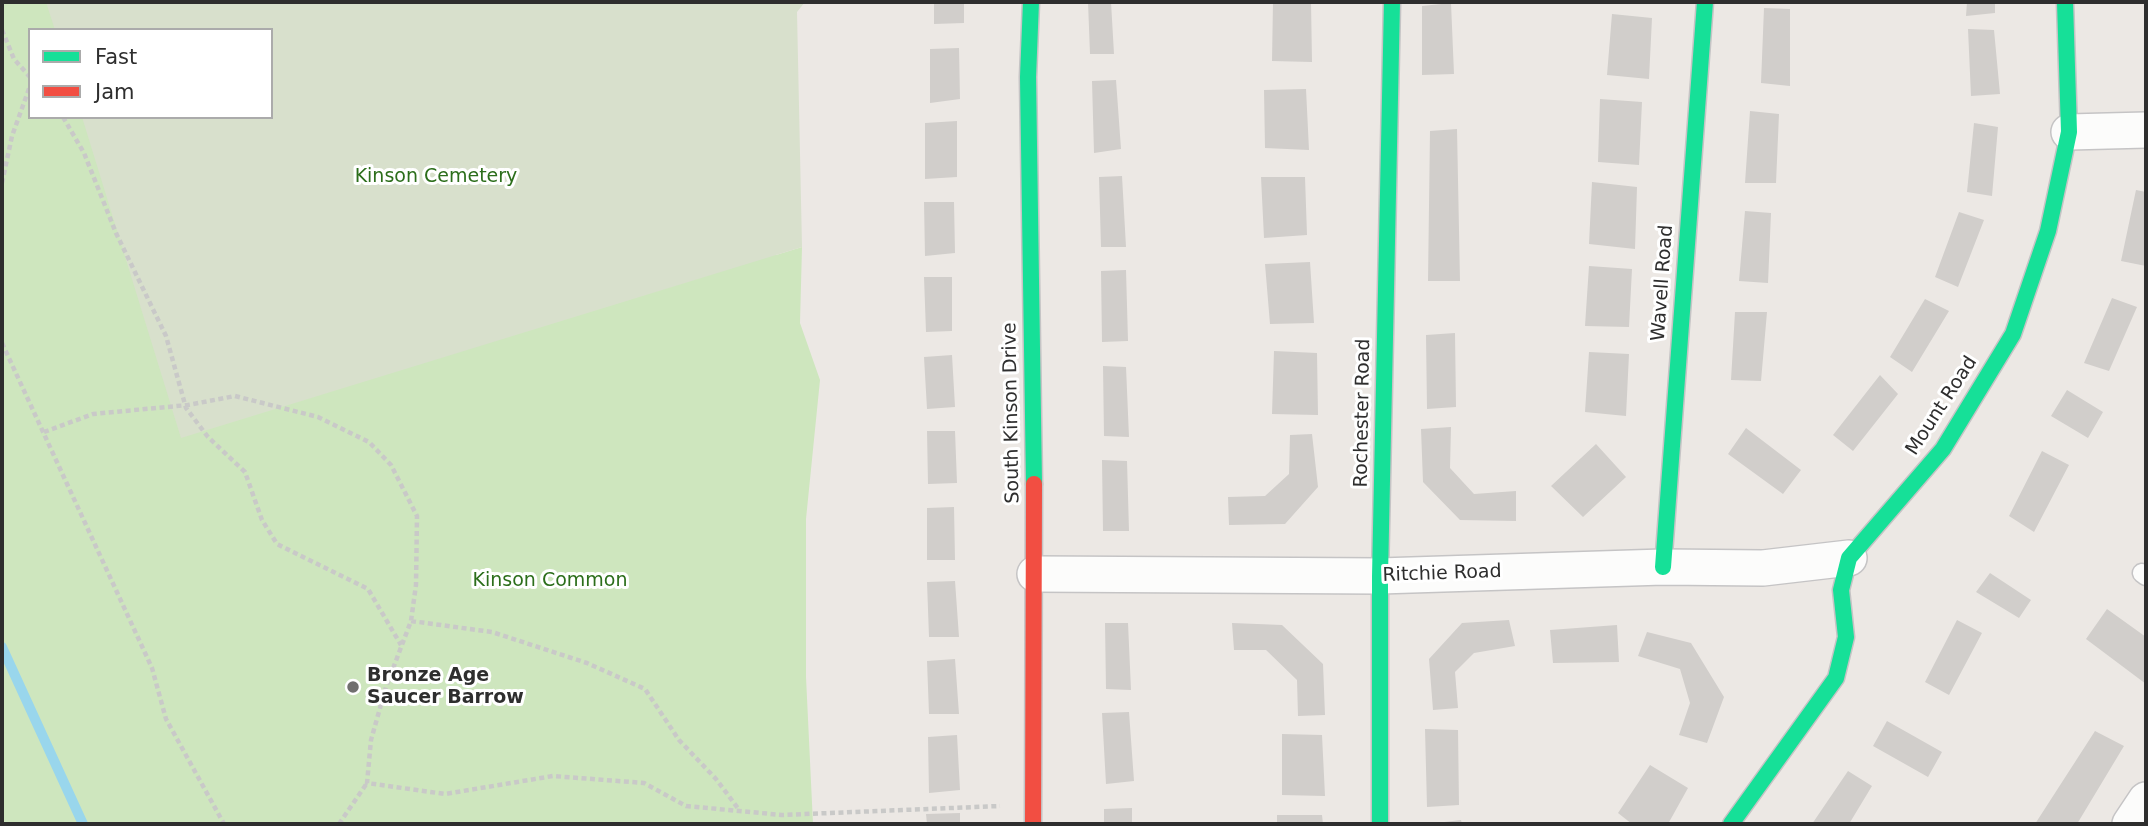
<!DOCTYPE html>
<html>
<head>
<meta charset="utf-8">
<style>
  body { margin:0 }
  #map { position:relative; width:2148px; height:826px; overflow:hidden; background:#ece8e4; font-family:"DejaVu Sans",sans-serif }
  canvas { display:block }
  .frame { position:absolute; inset:0; border:4px solid #2e2e2e; pointer-events:none }
  .legend { position:absolute; left:28px; top:28px; width:245px; height:91px; box-sizing:border-box; background:#fff; border:2px solid #ababab; margin:0; padding:9px 12px; list-style:none; font-size:21px; color:#2e2e2e }
  .legend li { display:flex; align-items:center; gap:14px; height:35px }
  .legend b { width:35px; border:2px solid #ababab }
</style>
</head>
<body>
<div id="map">
<canvas width="2148" height="826"></canvas>
<div class="frame"></div>
<ul class="legend">
<li><b style="height:9px;background:#16e098"></b>Fast</li>
<li><b style="height:9px;background:#f24e42"></b>Jam</li>
</ul>
</div>
<script>
const ctx = document.querySelector('canvas').getContext('2d');
ctx.lineJoin = 'round';
function paint(path, color) { ctx.fillStyle = color; ctx.fill(path, 'evenodd'); }
function trace(path, color, width, dash) { ctx.strokeStyle = color; ctx.lineWidth = width; ctx.lineCap = dash ? 'butt' : 'round'; ctx.setLineDash(dash || []); ctx.stroke(path); }
function write(font, color, halo, rows, align = 'center') {
  ctx.font = font + ' "DejaVu Sans",sans-serif'; ctx.lineWidth = 6; ctx.setLineDash([]); ctx.textBaseline = 'middle'; ctx.strokeStyle = halo; ctx.fillStyle = color; for (const [text, x, y, turn = 0] of rows) {
    ctx.save(); ctx.translate(x, y); ctx.rotate((+turn || 0) * Math.PI / 180); ctx.textAlign = isNaN(turn) ? turn : align; if (halo) ctx.strokeText(text, 0, 0); ctx.fillText(text, 0, 0); ctx.restore();
  }
}
paint(new Path2D(`
  M2,2H60L68,30H30V117H92L776,255L802,247L800,323L820,380L806,519V677L813,824H2Z`), '#cee6be');
paint(new Path2D(`
  M46,2H805L797,12L802,247L181,438L82,117H271V30H55Z`), '#d8e0cc');
trace(new Path2D(`
  M2,647L83,824`), '#99d6ec', 10);
paint(new Path2D(`
  M934,2H964V23L934,24Z
  M1088,2H1111L1114,54H1090Z
  M1273,2H1311L1312,62L1272,61Z
  M1967,2H1995V13L1966,16Z
  M1451,3L1454,74L1422,75V6Z
  M1764,8L1790,9V86L1761,83Z
  M1612,14L1652,18L1649,79L1607,75Z
  M1968,29L1994,30L2000,94L1971,96Z
  M959,48L960,99L930,103V49Z
  M1116,80L1121,149L1094,153L1092,81Z
  M1306,89L1309,150L1265,148L1264,90Z
  M1600,99L1642,102L1639,165L1598,162Z
  M1750,111L1779,114L1776,183H1745Z
  M957,121V177L925,179V123Z
  M1974,123L1998,127L1992,196L1967,192Z
  M1457,129L1460,281H1428L1430,131Z
  M1122,176L1126,247H1101L1099,177Z
  M1261,177H1305L1307,235L1264,238Z
  M1592,182L1637,187L1635,249L1589,244Z
  M2136,190L2146,192V266L2121,261Z
  M924,202H954L955,253L925,256Z
  M1745,211L1771,213L1768,283L1739,281Z
  M1959,212L1984,220L1958,287L1935,277Z
  M1310,262L1314,323L1270,324L1265,264Z
  M1589,266L1632,269L1629,327L1585,326Z
  M1126,270L1128,341L1102,342L1101,271Z
  M924,277H952V331L926,332Z
  M2112,298L2137,307L2109,371L2084,363Z
  M1925,299L1949,311L1912,372L1890,357Z
  M1735,312H1767L1761,381L1731,380Z
  M1455,333L1456,407L1427,409L1426,335Z
  M1274,351L1317,353L1318,415L1272,414Z
  M1589,352L1629,354L1626,416L1585,412Z
  M952,355L955,407L927,409L924,357Z
  M1103,366L1126,367L1129,437L1104,436Z
  M1880,375L1898,394L1853,451L1833,435Z
  M2067,390L2103,412L2088,438L2051,416Z
  M1451,427L1450,468L1474,494L1516,491V521L1460,520L1423,482L1421,429Z
  M1746,428L1801,470L1783,494L1728,454Z
  M927,431H955L957,483L928,484Z
  M1312,434L1318,487L1285,524L1229,525L1228,497L1265,496L1289,474L1290,435Z
  M1596,444L1626,477L1583,517L1551,486Z
  M2042,451L2069,465L2034,532L2009,516Z
  M1102,460L1127,461L1129,531H1103Z
  M954,507L955,560H927V508Z
  M1990,573L2031,600L2019,618L1976,592Z
  M955,581L959,637H929L927,582Z
  M2107,609L2146,637V684L2086,639Z
  M1509,620L1515,646L1474,653L1455,672L1458,708L1433,710L1429,659L1462,623Z
  M1957,620L1982,633L1949,695L1925,682Z
  M1105,623H1128L1131,690L1106,689Z
  M1232,623L1282,625L1323,664L1325,715L1298,716L1297,680L1266,650H1234Z
  M1617,625L1619,662L1553,663L1550,630Z
  M1647,632L1691,643L1724,697L1707,743L1679,735L1690,703L1680,669L1638,656Z
  M955,659L959,714H929L927,661Z
  M1129,712L1134,781L1106,784L1102,713Z
  M1887,721L1942,752L1928,777L1873,746Z
  M1425,729L1458,730L1459,805L1427,807Z
  M2095,731L2124,746L2077,824H2035Z
  M1282,734L1322,735L1325,796L1282,795Z
  M957,735L960,790L929,793L928,737Z
  M1650,765L1688,788L1668,824H1632L1618,813Z
  M1848,771L1872,786L1849,824H1812Z
  M1132,808V824H1104V809Z
  M960,813V824H927L926,814Z
  M1277,815H1322L1323,824H1277Z
  M1461,820L1462,824H1436V823Z`), '#d1cecb');
const lane = new Path2D(`
  M2142,573L2146,576`);
const street = new Path2D(`
  M2069,132L2146,130
  M1035,574L1380,576L1663,567L1763,568L1849,558
  M2130,824L2146,800`);
const fast = new Path2D(`
  M1031,2L1028,77L1034,484
  M1663,567L1705,2
  M1380,824V576L1392,2
  M1731,824L1836,678L1846,637L1841,590L1849,558L1943,449L2013,334L2048,231L2069,132L2065,2`);
const jam = new Path2D(`
  M1033,824L1034,484`);
trace(lane, '#c5c4c5', 21);
trace(street, '#c5c4c5', 38);
trace(fast, '#c5c4c5', 19);
trace(jam, '#c5c4c5', 19);
trace(new Path2D(`
  M2,30L14,59L30,77
  M63,117L84,153L116,233L166,336L186,408L208,437L245,472L262,520L277,544L368,589L401,645
  M2,183L12,136L30,86
  M2,343L152,668L166,719L224,824
  M44,432L93,414L188,405L235,396L318,417L369,442L391,465L417,516L416,585L411,621L386,687L371,740L367,783L445,794L553,776L644,783L686,806L782,815L1000,806
  M411,621L492,632L587,663L645,689L679,740L716,779L740,811
  M339,824L367,783`), '#c9c9c8', 4.5, [5, 3.5]);
trace(lane, '#fcfcfb', 18);
trace(street, '#fcfcfb', 35);
trace(fast, '#16e098', 16);
trace(jam, '#f24e42', 16);
for (const [x, y, r, color] of [
  [353,687,7,"#706f6e"]
]) { const dot = new Path2D(); dot.arc(x, y, r, 0, 2 * Math.PI); ctx.fillStyle = color; ctx.fill(dot); trace(dot, '#fff', 2.5); }
write('19px', '#2c6e1b', '#fff', [
  ["Kinson Cemetery",436,177],
  ["Kinson Common",550,581]
]);
write('19px', '#2e2e2e', '#fff', [
  ["Wavell Road",1663,283,-86],
  ["Mount Road",1942,406,-57],
  ["South Kinson Drive",1012,413,-91],
  ["Rochester Road",1363,413,-89],
  ["Ritchie Road",1442,574,-2]
]);
write('bold 19px', '#2e2e2e', '#fff', [
  ["Bronze Age",367,676],
  ["Saucer Barrow",367,698]
], 'left');
</script>
</body>
</html>
